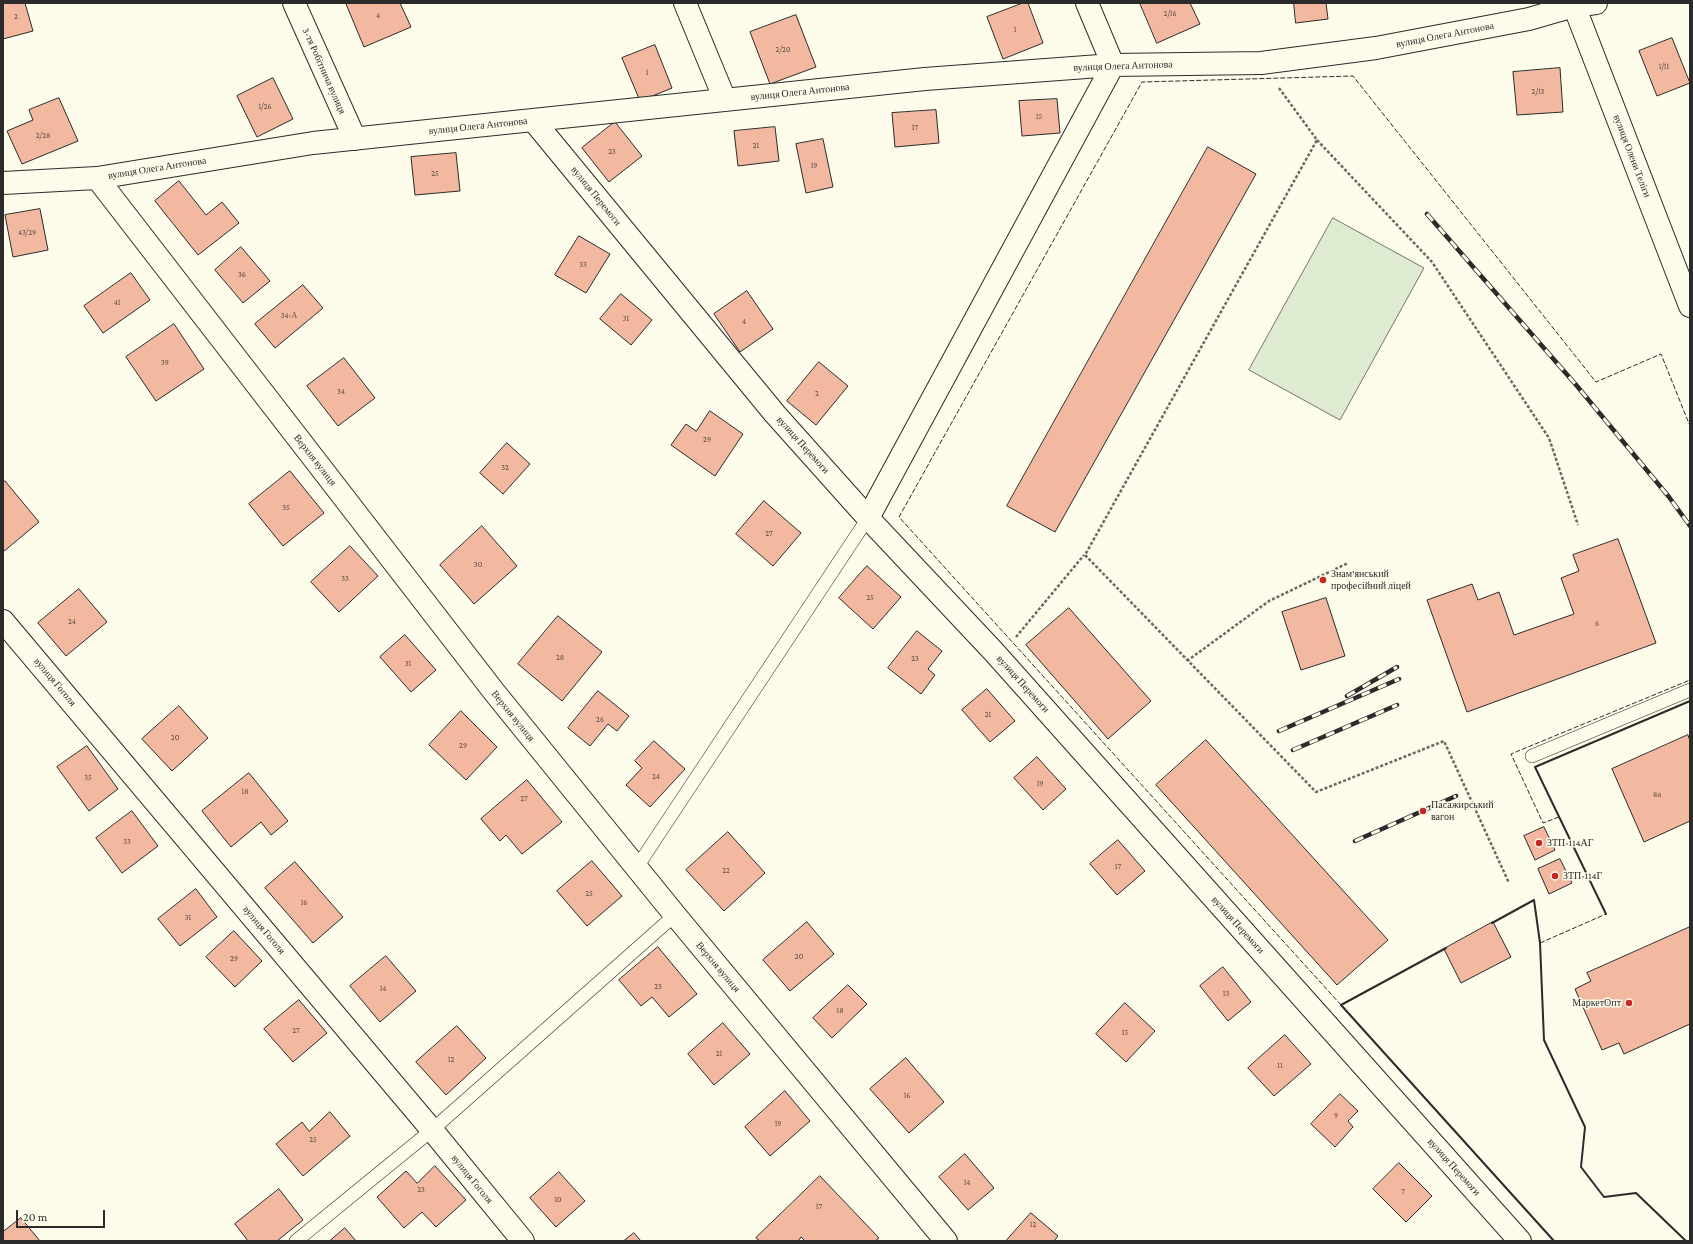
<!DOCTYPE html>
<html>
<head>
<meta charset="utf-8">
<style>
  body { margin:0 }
  #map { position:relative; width:1693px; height:1244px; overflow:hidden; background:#fdfbea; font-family:"Crimson Pro",serif }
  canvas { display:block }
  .frame { position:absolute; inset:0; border:4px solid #2b2b2b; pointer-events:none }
  .scale { position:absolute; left:16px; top:1210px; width:89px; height:18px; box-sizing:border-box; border:2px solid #2b2b2b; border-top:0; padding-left:5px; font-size:12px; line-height:14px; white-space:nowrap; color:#2b2b2b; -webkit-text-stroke:3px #fdfbea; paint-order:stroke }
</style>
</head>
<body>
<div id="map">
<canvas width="1693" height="1244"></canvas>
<div class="frame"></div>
<div class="scale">20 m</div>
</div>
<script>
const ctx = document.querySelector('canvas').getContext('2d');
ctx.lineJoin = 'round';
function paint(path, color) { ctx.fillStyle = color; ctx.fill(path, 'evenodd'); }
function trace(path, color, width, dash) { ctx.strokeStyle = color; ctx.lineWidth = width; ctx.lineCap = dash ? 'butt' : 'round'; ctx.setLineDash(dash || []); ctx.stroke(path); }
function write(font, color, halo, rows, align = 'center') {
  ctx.font = font + ' "Crimson Pro",serif'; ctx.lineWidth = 3; ctx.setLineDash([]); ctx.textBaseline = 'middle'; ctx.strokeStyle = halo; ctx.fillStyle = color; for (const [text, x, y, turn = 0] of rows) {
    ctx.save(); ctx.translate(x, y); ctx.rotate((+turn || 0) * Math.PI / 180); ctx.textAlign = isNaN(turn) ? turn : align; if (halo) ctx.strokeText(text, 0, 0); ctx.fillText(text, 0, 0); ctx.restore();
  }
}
const green = new Path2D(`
  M1333,218L1424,268L1340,420L1249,370Z`);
paint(green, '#deebd1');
trace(green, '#74746e', 1);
const building = new Path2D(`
  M3,3H25L33,31L3,39Z
  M349,3H400L411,27L364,47L346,4Z
  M1023,3H1028L1043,43L1003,59L987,17Z
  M1140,3H1190L1200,24L1157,43Z
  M1294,3H1326L1328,19L1296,23Z
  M796,15L816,67L770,84L750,32Z
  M1672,38L1690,83L1657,96L1639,51Z
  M655,45L672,88L640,101L622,58Z
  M1560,68L1563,112L1517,115L1513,72Z
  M273,78L293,119L257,137L237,96Z
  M59,98L78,141L22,164L7,131L33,120L29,110Z
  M1057,99L1060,133L1022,136L1019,101Z
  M936,110L939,143L895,147L892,113Z
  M615,122L642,156L609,182L582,148Z
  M775,127L779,161L738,166L734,131Z
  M823,139L833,187L806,193L796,144Z
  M1208,147L1256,174L1055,532L1007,506Z
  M456,153L460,191L415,195L411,157Z
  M179,181L206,215L222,202L239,223L198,255L155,201Z
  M40,209L48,250L13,257L5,215Z
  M579,236L610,254L586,293L555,275Z
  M241,247L270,281L243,303L215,270Z
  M131,273L150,300L103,333L84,306Z
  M303,285L323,308L275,348L255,324Z
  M747,291L773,329L740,352L714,314Z
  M621,294L652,320L631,345L600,319Z
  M174,324L204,369L156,401L126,357Z
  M344,358L375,398L338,426L307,386Z
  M819,362L848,386L816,425L787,401Z
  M710,411L743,434L715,476L671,445L686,424L696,431Z
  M507,443L530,464L503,494L480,473Z
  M290,471L324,513L283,546L249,504Z
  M5,481L39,522L3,552V483Z
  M764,501L801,533L773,566L736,534Z
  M482,526L517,566L474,604L440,565Z
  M1618,539L1656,643L1467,712L1427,600L1472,584L1478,600L1499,592L1514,635L1574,614L1561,578L1579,571L1573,555Z
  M350,546L378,576L339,612L311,582Z
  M867,566L901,597L873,629L839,598Z
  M79,589L107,622L66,656L38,623Z
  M1326,598L1345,656L1301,670L1282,612Z
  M1069,608L1151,701L1108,739L1026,645Z
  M558,616L602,652L562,701L518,664Z
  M917,631L942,651L928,669L935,675L921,694L888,668Z
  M405,635L436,670L411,692L380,657Z
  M987,689L1015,721L990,742L962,710Z
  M598,691L629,716L617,731L608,724L590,746L568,728Z
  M179,706L208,738L172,771L142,739Z
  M461,711L497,747L466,780L429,745Z
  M1688,735L1690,741V821L1644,842L1612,769Z
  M1206,740L1388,940L1337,985L1156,785Z
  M654,741L685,769L650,807L626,785L642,768L635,761Z
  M87,746L118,789L89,811L57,767Z
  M1037,757L1066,789L1043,810L1014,778Z
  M249,773L288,821L271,835L261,822L231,847L202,811Z
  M527,780L562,822L522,854L506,835L500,841L481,819Z
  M132,811L158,846L122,873L96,838Z
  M1544,827L1555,850L1535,860L1524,836Z
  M728,832L765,873L724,911L686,870Z
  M1118,840L1145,871L1117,895L1090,864Z
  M1560,859L1572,883L1549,894L1538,869Z
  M592,861L622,896L587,926L557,891Z
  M295,862L343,917L313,943L265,888Z
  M196,889L217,917L180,946L158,919Z
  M807,922L834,954L790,991L763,960Z
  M1493,922L1511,957L1461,983L1444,949Z
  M1690,927V1024L1624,1054L1619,1043L1602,1050L1575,989L1591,981L1587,973Z
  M234,931L262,961L235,987L206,957Z
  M658,947L697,994L669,1017L652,997L641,1006L619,980Z
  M386,956L416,991L380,1022L350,986Z
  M1223,967L1251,1002L1228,1021L1200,986Z
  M848,985L867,1004L832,1038L813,1018Z
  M299,1000L327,1033L293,1062L264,1029Z
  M1125,1003L1155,1031L1126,1062L1096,1034Z
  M723,1023L750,1054L714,1085L688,1054Z
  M457,1026L486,1058L446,1095L416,1062Z
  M1285,1035L1311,1064L1274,1096L1248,1068Z
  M906,1058L944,1102L909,1133L870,1089Z
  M785,1091L810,1121L770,1156L745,1127Z
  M1340,1094L1358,1111L1348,1121L1353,1127L1335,1147L1311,1124Z
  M330,1112L350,1136L303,1176L276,1144L302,1122L309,1131Z
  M965,1154L994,1188L968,1210L939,1177Z
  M1399,1163L1432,1196L1406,1222L1373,1189Z
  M435,1166L466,1200L436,1227L422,1212L404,1228L377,1197L406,1171L417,1183Z
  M559,1172L585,1201L556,1227L530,1198Z
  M820,1176L879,1238L875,1241H805L801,1237L798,1241H760L756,1238Z
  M279,1189L303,1220L277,1241H248L235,1224Z
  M1031,1213L1058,1236L1054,1241H1006Z
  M21,1218L40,1241H3V1232Z
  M345,1228L356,1241H330Z
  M634,1233L641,1241H624Z`);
paint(building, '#f2b8a0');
trace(building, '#2b2b2b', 1);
const lane = new Path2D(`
  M1532,756L1690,690
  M637,867L868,518
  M296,1241L432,1130L675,915`);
const street = new Path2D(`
  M294,3L355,139
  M685,3L725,100
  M533,120L775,414L868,518L994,652L1520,1241
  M97,178L495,693L675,915L946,1241
  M3,183L97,178L313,143L925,79L1113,65L1261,63L1376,48L1529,19L1574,6
  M868,518L1113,65L1087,3
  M3,621L432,1130L523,1241`);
const secondary = new Path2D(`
  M1573,3L1690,306
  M1574,6L1596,3`);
trace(lane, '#2b2b2b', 14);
trace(street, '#2b2b2b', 24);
trace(secondary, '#2b2b2b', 24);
trace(new Path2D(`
  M1279,88L1317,140L1085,555L1316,792L1444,741L1509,883
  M1317,140L1432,262L1549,438L1578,525
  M1016,637L1084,555
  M1187,661L1269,601L1348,563`), '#6a6964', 2.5, [3, 2]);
trace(lane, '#fdfbea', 13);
trace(street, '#fdfbea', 22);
trace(secondary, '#fdfbea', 22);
const rail = new Path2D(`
  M1427,214L1577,386L1669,497L1690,526
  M1347,696L1397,667
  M1279,731L1399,679
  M1293,750L1397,705
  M1355,841L1456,796`);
trace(rail, '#2b2b2b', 4.5);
trace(rail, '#fdfbea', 3, [9]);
trace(new Path2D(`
  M1559,817L1543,823L1511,754L1690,680
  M1540,943L1606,914
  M1341,1005L899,517L1142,82L1353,76L1596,382L1661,354L1690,426`), '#2b2b2b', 1, [5, 2]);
trace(new Path2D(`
  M1606,914L1535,767L1690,701
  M1492,923L1534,900L1540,943L1544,1040L1585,1127L1581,1167L1604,1197L1636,1193L1686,1241
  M1446,948L1341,1005L1554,1241`), '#2b2b2b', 2);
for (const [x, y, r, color] of [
  [1323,580,4,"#c62828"],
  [1423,811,4,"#c62828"],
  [1539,843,4,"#c62828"],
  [1555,876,4,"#c62828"],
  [1629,1003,4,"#c62828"]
]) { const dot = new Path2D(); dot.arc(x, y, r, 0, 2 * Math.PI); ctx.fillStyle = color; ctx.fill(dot); trace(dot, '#fdfbea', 1.5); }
write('8px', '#5d4e48', null, [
  ["2/16",1170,14],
  ["4",378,16],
  ["2",16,17],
  ["1",1015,30],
  ["2/20",783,50],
  ["1/11",1664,67],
  ["1",647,73],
  ["2/13",1538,92],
  ["1/26",265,107],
  ["15",1039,117],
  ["17",915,128],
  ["2/28",43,136],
  ["21",756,146],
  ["23",612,152],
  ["19",814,166],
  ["25",435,174],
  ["43/29",27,233],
  ["33",583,265],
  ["36",242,275],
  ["41",117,303],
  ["34-А",289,316],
  ["31",626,319],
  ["4",744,322],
  ["39",165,363],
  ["34",341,392],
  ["2",817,394],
  ["29",707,440],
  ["32",505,468],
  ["35",286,508],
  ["27",769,534],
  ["30",478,565],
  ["33",345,579],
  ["25",870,598],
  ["24",72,622],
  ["6",1597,624],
  ["28",560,658],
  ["23",915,659],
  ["31",408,664],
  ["21",988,715],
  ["26",600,720],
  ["20",175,738],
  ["29",463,746],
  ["24",656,777],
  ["35",88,778],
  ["19",1040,784],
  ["18",245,792],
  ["8а",1657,795],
  ["27",524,799],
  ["33",127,842],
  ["17",1118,867],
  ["22",726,871],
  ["25",589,894],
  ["16",304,903],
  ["31",188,918],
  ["20",799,957],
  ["29",234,959],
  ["23",658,987],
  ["14",383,989],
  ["13",1226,994],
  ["18",840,1011],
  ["27",296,1031],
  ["15",1125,1033],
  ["21",719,1054],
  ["12",451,1060],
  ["11",1280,1066],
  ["16",907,1096],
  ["9",1336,1116],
  ["19",778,1124],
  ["25",313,1140],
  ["14",967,1183],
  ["23",421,1190],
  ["7",1403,1192],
  ["10",558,1200],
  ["17",819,1207],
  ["12",1033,1225]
]);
write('10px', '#2b2b2b', '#fdfbea', [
  ["вулиця Олега Антонова",1445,35,-11],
  ["вулиця Олега Антонова",1123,66,-2],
  ["3-тя Робітнича вулиця",324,71,66],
  ["вулиця Олега Антонова",800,92,-6],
  ["вулиця Олега Антонова",478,126,-6],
  ["вулиця Олени Теліги",1632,156,69],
  ["вулиця Олега Антонова",157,168,-9],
  ["вулиця Перемоги",596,196,51],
  ["вулиця Перемоги",803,445,48],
  ["Верхня вулиця",315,460,52],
  ["вулиця Гоголя",55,682,50],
  ["вулиця Перемоги",1023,684,48],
  ["Верхня вулиця",513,716,51],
  ["вулиця Перемоги",1238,925,48],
  ["вулиця Гоголя",264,930,50],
  ["Верхня вулиця",718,967,50],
  ["вулиця Перемоги",1454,1167,48],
  ["вулиця Гоголя",472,1179,51]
]);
write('10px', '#2b2b2b', '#fdfbea', [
  ["Знам'янський",1331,574],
  ["професійний ліцей",1331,586],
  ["Пасажирський",1431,805],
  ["вагон",1431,817],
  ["ЗТП-114АГ",1547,843],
  ["ЗТП-114Г",1563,876],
  ["МаркетОпт",1621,1003,"right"]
], 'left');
</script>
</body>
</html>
